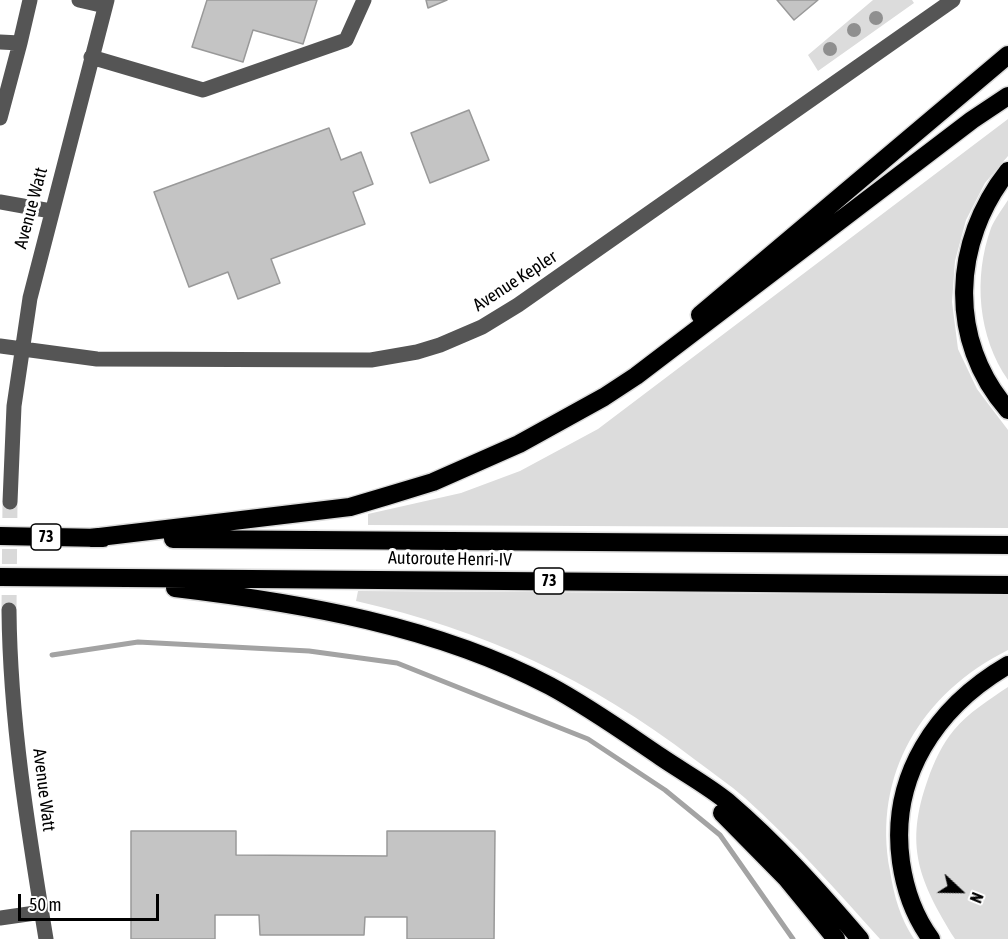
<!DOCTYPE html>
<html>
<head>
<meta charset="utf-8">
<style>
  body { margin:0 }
  #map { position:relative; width:1008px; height:939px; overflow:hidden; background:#fff; font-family:"Asap Condensed",sans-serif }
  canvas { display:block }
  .north { position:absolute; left:930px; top:861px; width:60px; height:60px; -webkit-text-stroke:4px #fff; paint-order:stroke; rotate:112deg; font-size:16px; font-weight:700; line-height:24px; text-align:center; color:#000 }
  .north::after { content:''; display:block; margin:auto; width:21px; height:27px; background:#000; clip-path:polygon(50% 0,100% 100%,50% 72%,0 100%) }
  .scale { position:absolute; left:18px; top:894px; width:141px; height:27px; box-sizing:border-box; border:3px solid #000; border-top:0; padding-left:8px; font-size:18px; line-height:21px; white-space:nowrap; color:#000; -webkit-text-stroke:4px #fff; paint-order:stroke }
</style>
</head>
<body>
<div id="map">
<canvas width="1008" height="939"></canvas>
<div class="north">N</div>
<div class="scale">50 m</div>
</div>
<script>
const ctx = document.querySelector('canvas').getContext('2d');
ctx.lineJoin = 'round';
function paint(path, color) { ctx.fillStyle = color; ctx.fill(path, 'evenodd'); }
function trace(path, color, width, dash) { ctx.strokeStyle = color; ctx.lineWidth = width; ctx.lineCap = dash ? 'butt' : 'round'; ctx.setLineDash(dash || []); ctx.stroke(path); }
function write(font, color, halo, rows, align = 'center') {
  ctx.font = font + ' "Asap Condensed",sans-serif'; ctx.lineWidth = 6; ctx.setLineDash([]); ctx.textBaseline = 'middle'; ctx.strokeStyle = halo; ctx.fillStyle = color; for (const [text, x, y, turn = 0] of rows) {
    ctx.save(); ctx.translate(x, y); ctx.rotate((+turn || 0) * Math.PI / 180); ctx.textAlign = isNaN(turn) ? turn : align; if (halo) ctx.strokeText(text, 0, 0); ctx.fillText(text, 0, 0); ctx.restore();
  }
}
paint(new Path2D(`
  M873,0H912L914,3L818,71L808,55Z
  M1008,119V156L985,183L966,220L955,261L952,302L958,349L977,389L1008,430V528L368,525V514L461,493L520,471L598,429Z
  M1008,200V380C978,337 973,278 991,228C995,219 1002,209 1008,200Z
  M358,591L1008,595V650C922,693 872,774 890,871C894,896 900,918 914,939H880C837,891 793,841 745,798C729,784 711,772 694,759C590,679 484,630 356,601Z
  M1008,687V939H955C919,881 904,846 928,779C934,762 942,744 954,730C968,713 990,699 1008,687Z`), '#dcdcdc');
trace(new Path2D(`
  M52,655L138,642L309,651L397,663L588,739L665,790L720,835L793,939`), '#a3a3a3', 5);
const building = new Path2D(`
  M207,0H317L303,44L253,30L243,62L192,47Z
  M426,0H447L428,8Z
  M777,0H818L794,20Z
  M469,110L489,160L430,183L411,133Z
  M329,128L341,160L361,152L373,184L353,192L365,224L271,259L280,283L238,299L228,272L189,287L154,192Z
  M131,831H236V855L387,856V831H495L494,939H407V917H365L364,935H260L259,915H215V939H131Z`);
paint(building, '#c4c4c4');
trace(building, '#999', 1.5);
trace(new Path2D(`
  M9,610L10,502`), '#d9d9d9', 15, [15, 8]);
const highway = new Path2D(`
  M1008,171C952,242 947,340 1008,410
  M700,315L1008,55
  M0,536L103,538
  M91,538L350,507L387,496L433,482L519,444L604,397L636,376L972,120L1008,96
  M173,539L1008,545
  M0,577L1008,585
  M175,588C302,603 436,626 550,686C589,707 624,732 661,757C683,772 707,785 728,802C776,843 819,891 860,939
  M722,813L787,879L836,939
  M931,939C914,916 905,890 901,862C889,777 936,707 1008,665`);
trace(highway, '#dbdbdb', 21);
trace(new Path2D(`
  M79,0L105,6
  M0,42L20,43L0,118
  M20,43L30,0
  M91,57L203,90L346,40L364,0
  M0,202L51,211
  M0,346L97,359L371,360L417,352L440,345L482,327L518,305L953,0
  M10,502L14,406L30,298L107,0
  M9,610C10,720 28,830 46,939
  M0,918L42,912`), '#555', 15);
trace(highway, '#000', 18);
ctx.fillStyle = '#8f8f8f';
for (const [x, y] of [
  [876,18],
  [854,30],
  [830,49]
]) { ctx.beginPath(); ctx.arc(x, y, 7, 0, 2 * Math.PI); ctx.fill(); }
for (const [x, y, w] of [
  [46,537,30],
  [549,581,30]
]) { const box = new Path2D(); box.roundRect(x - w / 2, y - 13, w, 26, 4.5); ctx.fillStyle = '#fff'; ctx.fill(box); trace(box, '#000', 1.5); }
write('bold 16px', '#000', null, [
  ["73",46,537],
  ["73",549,581]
]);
write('18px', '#000', '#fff', [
  ["Avenue Watt",31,208,-75],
  ["Avenue Kepler",515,281,-33],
  ["Autoroute Henri-IV",450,559,1],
  ["Avenue Watt",44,790,83]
]);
</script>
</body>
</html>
